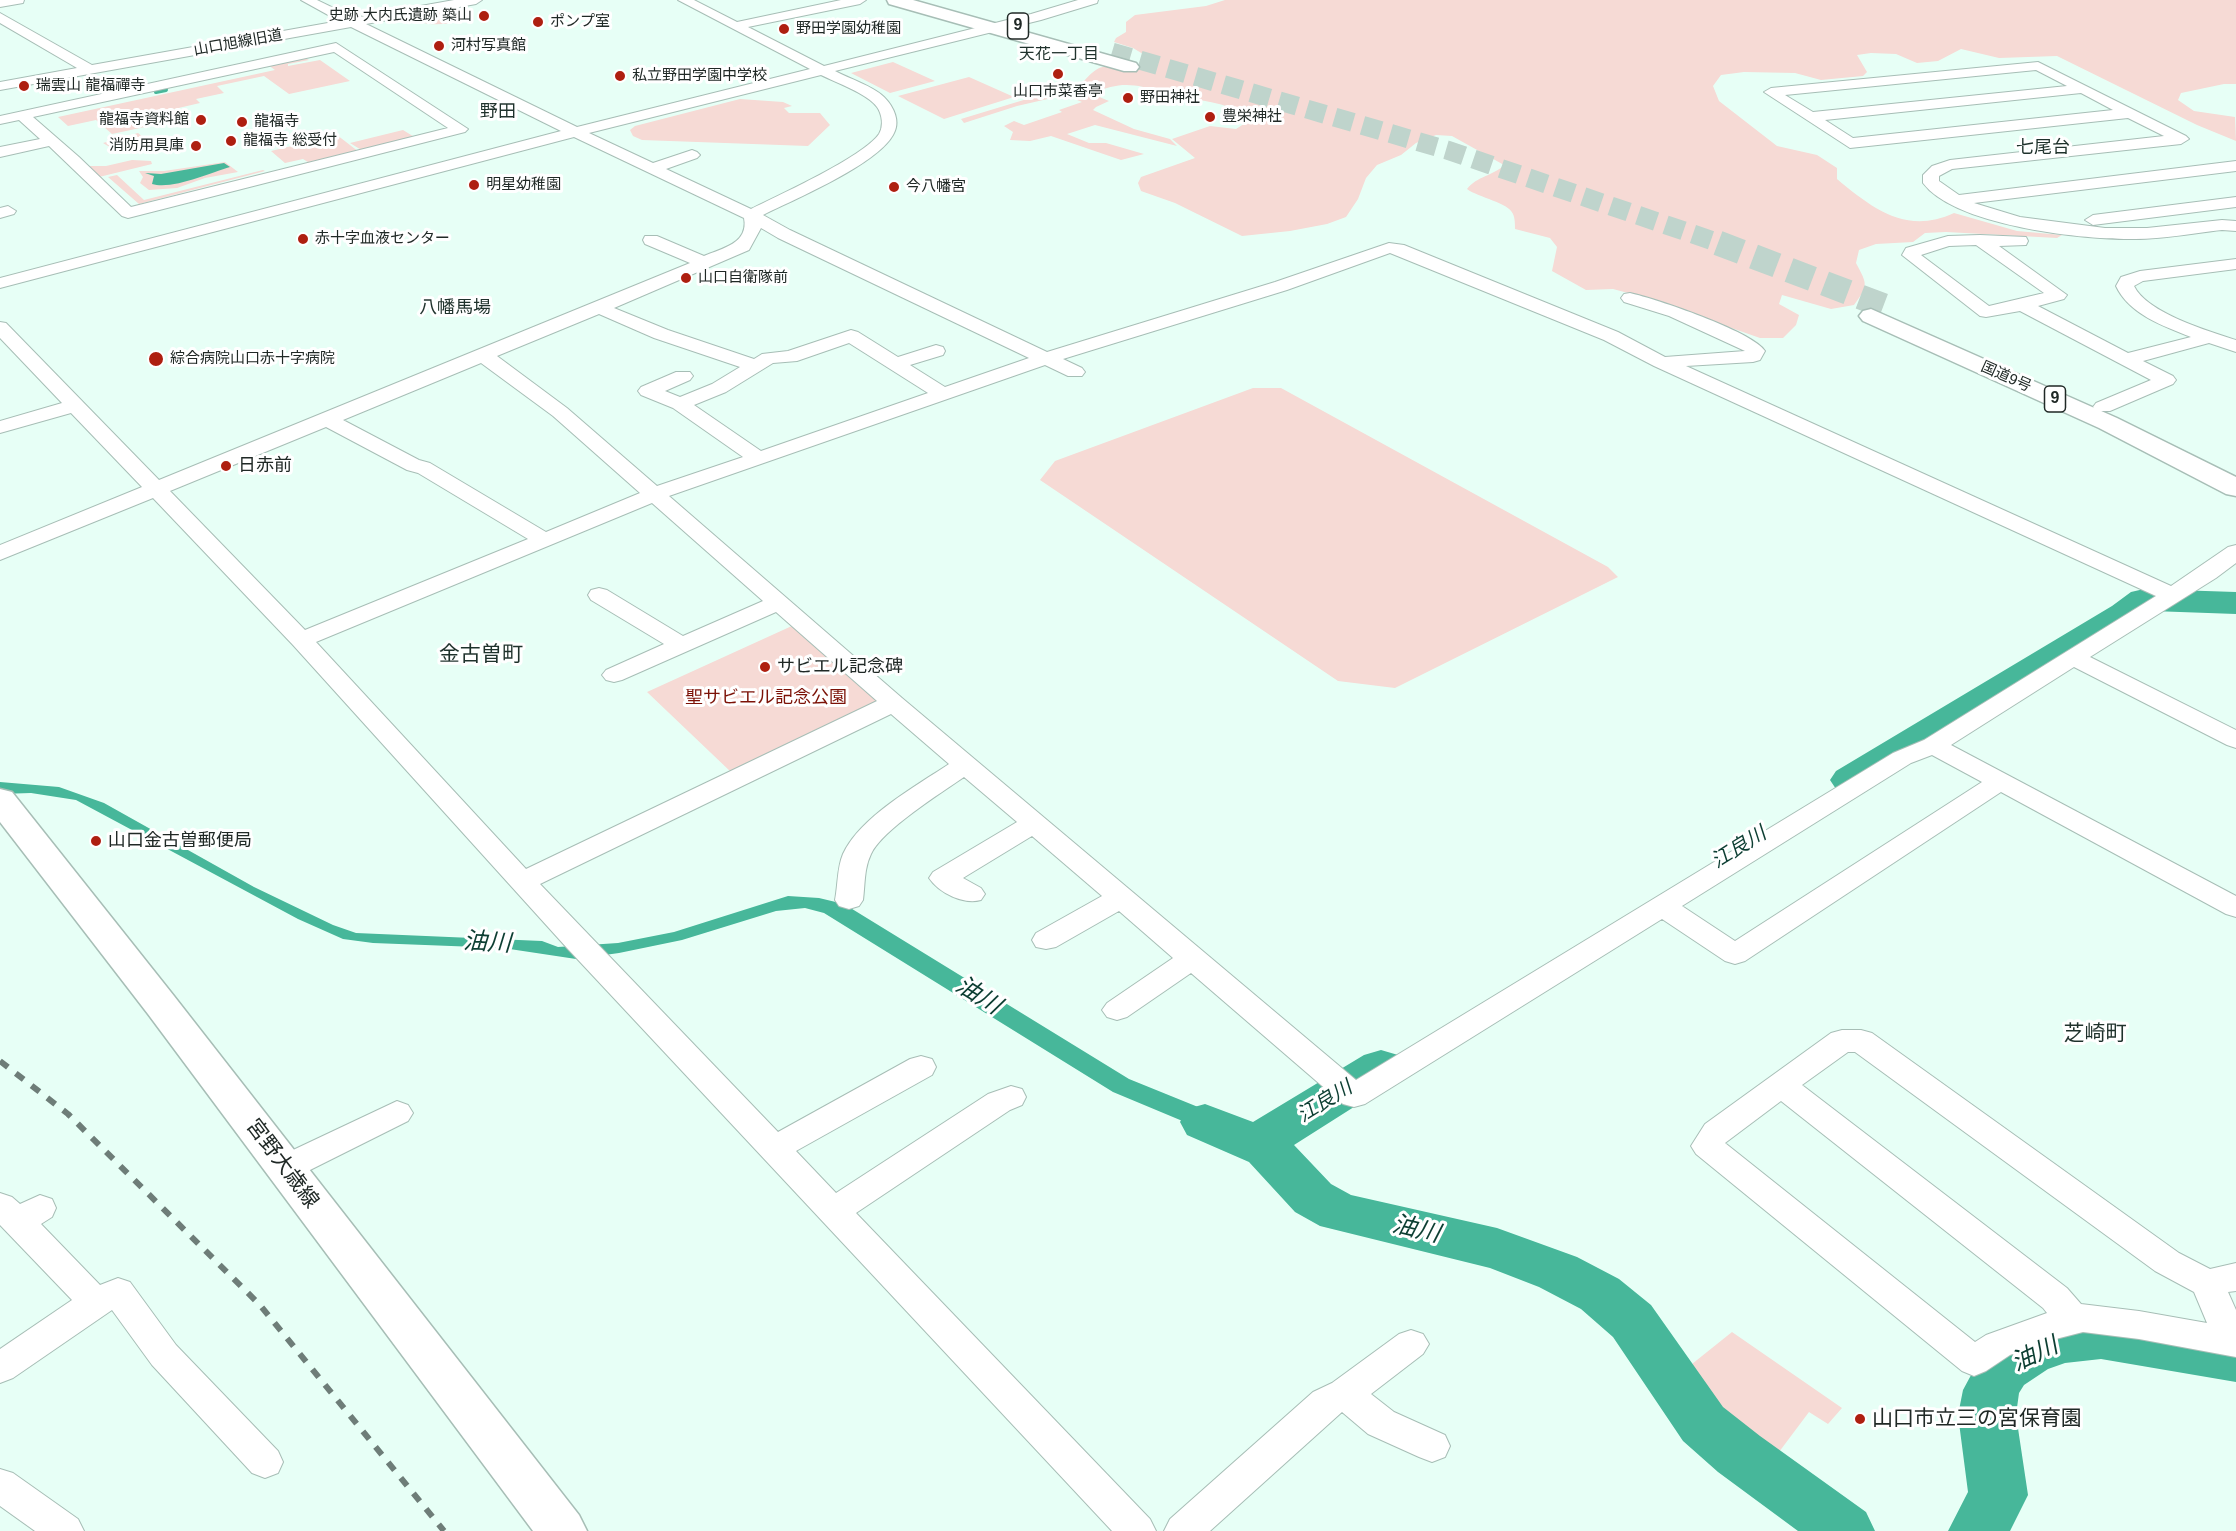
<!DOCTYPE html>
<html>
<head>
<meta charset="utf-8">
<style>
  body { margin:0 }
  canvas { display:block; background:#e7fff6 }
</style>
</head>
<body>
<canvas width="2236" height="1531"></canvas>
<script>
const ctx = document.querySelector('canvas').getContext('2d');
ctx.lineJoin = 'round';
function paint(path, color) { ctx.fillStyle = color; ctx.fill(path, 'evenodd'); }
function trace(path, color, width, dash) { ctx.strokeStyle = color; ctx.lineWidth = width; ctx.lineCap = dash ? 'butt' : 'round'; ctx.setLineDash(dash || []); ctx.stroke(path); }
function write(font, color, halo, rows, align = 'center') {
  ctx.font = font + ' Arial,"Noto Sans JP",sans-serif'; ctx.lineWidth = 6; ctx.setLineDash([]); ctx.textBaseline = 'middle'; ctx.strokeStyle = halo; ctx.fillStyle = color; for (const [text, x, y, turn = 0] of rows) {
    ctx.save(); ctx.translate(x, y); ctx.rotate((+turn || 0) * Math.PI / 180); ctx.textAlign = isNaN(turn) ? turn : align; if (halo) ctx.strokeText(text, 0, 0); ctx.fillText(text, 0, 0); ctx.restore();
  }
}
paint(new Path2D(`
  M1225,0H2236V84H2224L2181,93L2178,100L2194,111L2235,117L2236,141L2197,125L2057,56L1999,58L1961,49L1938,61L1917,63L1896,54L1871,53L1857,55L1867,72L1863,76L1821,80L1795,73L1744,72L1721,75L1713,86L1719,101L1777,146L1817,155L1837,168V179C1873,209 1907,235 1954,213L2017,231L2062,235L2057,238L1946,232L1925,233L1913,242L1876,244L1859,250L1856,263C1867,284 1869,285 1854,305L1831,309L1782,295L1779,304L1799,315L1796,325L1783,338H1760L1643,297L1613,289L1586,290L1552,271L1557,247L1550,238L1515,229C1515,225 1515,218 1513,214C1508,202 1479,198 1467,189C1477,176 1493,176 1504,165L1452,136L1436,135L1416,143L1401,155L1377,165L1366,178L1358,199L1346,217L1327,224L1290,231L1242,236L1175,203L1141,191L1138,183L1141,177L1195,158L1172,139L1210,126L1236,129L1256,116C1226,106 1200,95 1168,101L1163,92C1134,84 1120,81 1092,94L1109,101L1096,107L1093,110L1134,129L1170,139L1177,146L1095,125L1067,134L1089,143H1106L1144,154L1121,160L1051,136L1030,141L1010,140L1013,132L1004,126L1014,121L1024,125L1062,112L1059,110L1082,102L1065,95L1017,106L964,123L961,119L1083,82C1107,55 1105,72 1131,71C1136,71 1141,67 1145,66L1148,57L1133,48L1114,42L1116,38L1126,32V22L1135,15L1206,6Z
  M448,10L463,21C446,24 426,28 411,17Z
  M305,58L309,60L288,64V66L320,60L350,81L289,94L264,76L217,86L224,93L196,99L200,103L157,113L168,122L112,134L96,120L68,126L58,117L275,70L268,65Z
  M893,62L935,81L890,93L851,73Z
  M969,77L1014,97L944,119L898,96Z
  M740,99L783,102L792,106L784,108L789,113H820L830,125L808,146L642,140L633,136L630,130L635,126Z
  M403,130L416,138L363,151L350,143Z
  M138,133L144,138L137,143L113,149L103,143Z
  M337,135L359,152L311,164L303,159L285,163L271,151Z
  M132,160L151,161L152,164L99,177L85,166H106Z
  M225,162L238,172L205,178L177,188L149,190L140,183L143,177L139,171H164Z
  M263,170L265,171L139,204L108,177L117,175L144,200Z
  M1253,388H1281L1608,567L1618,577L1395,688L1338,681L1040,480L1055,461Z
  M794,625L885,703L732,773L647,692Z
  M1732,1332L1842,1408L1828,1424L1809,1412L1773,1460L1727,1420L1692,1364Z`), '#f6dad5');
paint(new Path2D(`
  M224,163L230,167C210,173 172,190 152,184L154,176L145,173L161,174Z
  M0,782L59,787L104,803L254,887L333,925L356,933L542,941L558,947L618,943L674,932L788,896L819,898L844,904L1129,1079L1240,1124L1256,1144L1228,1140L1113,1092L824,913L805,908L776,911L682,940L619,953L576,959L503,948L373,943L343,939L298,919L76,800L31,793L0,794Z`), '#47b79a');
trace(new Path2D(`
  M156,92L166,90`), '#47b79a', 4);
paint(new Path2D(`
  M2144,589L2236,592V614L2152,611L1864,789L1850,792L1836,789L1830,780L1836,771L2112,606L2131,592Z
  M1381,1050L1398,1055L1405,1067L1398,1079L1294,1145L1331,1184L1351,1195L1497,1228L1577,1257L1619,1279L1651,1305L1723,1407L1760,1436L1866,1512L1875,1531H1798L1718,1472L1683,1441L1613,1337L1581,1309L1539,1287L1490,1268L1320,1226L1295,1212L1249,1162L1187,1135L1180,1122L1187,1109L1205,1104L1253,1122L1364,1055Z
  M2101,1313L2236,1336V1382L2101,1359L2065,1363L2048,1369L2024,1385L2019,1393L2016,1415L2028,1495L2010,1531H1948L1968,1492L1958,1415L1963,1390L1984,1351L2008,1337L2062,1317Z`), '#47b79a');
trace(new Path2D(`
  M1112,52L1447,150L1722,244`), '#bfd4cc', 19, [19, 10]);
trace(new Path2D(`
  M1718,243L1892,309`), '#bfd4cc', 25, [25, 13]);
const minor = new Path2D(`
  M0,0H24L23,3L0,7Z
  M301,0H317L354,18L454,0H482L476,4L366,24L577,127L810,69L678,0H694L737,22L841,0H866L860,4L748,27L824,66L1031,14L1078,0H1098L1097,3L1041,20L835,71C850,79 873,86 884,97C894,107 901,122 893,135C876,165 795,199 763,215L790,230L1047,352L1275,282L1389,243L1404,245L1618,332L1665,357L1745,351L1669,316L1624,302L1621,298L1624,294L1630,293C1656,299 1752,331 1765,351L1760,360L1753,362L1686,366L2171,586L2228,547L2236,545V563L2216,578L2090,657L2236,730V748L2227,745L2074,667L1951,745L2236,896V917L2226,914L2001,792L1745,961L1735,964L1725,961L1662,919L1365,1104L1354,1107L1343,1104L1191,973L1127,1017L1117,1020L1107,1017L1102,1010L1107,1003L1173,958L1119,911L1056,947L1046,949L1036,947L1032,940L1036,933L1102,896L1032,836L963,878L981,888L985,894L981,900C964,905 939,893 929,878L933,872L1017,822L964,777C941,793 882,830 871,854C864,868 865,885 863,900L859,906L849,909L839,906L835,900C838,885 837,868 843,854C860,817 916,786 949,764L891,714L540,884L778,1132L910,1059L921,1056L932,1059L936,1067L932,1075L796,1151L836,1193L988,1094L1011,1086L1022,1089L1026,1097L1022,1105L1010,1110L856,1213L1150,1519L1156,1531H1112L567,948L293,645L153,498L0,560V545L142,487L71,413L0,433V421L62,403L0,338V322L6,323L159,480L690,263L645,244L643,240L645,236H657L704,256C723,248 749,243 744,218L574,137L0,288V278L561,131L351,27L0,90V82L77,68L0,23V13L92,65L339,21ZM821,75C835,82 868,94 877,107C882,114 884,126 879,134C863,157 779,195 751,209L666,169L697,158L700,155L697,152L692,150L653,163L589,133ZM761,228L778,238L1029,358L945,387L910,365L943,355L945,351L943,347L936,345L898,357L858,332L851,330L788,351L762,354L754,359L668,330L614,308L749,250ZM1390,253L1604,340L1654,366L2156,596L1924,740L1893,753L1356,1080L902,698L669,496L1045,365L1068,376H1082L1085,372L1082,368L1063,359L1287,290ZM599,314L654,338L740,367L712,384L680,397L665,391L690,380L693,376L690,372H676L641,387L638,391L641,395L673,408L743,457L657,486L567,408L497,356ZM849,343L928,393L761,451L694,405L726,392L773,363L797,361ZM481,363L553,416L640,493L546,532L430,463L419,460L343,420ZM326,427L407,470L418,473L528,539L305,630L170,491ZM652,503L763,601L683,636L607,590L599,588L591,590L588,595L591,600L664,644L606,670L602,675L606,680L614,682L622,680L776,612L877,701L526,869L316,642ZM1932,755L1982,782L1735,941L1682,906L1911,763Z
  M336,43L468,129L465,132L128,218L122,216L49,146L0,157V147L40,139L19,120L0,124V116ZM334,52L448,128L131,207L79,157L33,117Z
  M2038,62L2186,136L2189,139L2181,144L1952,169L1939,176V181L1959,195L2236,161V171L1974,203L2020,217L2105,228H2147L2222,220L2236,221V231L2222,230C2193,233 2164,239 2135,239C2084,240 1955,226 1923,183V175L1932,166L1950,160L2164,136L2128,118L1850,148L1764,92L1771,88ZM2036,70L2067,86L1813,112L1785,95ZM2081,93L2113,110L1853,138L1825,120Z
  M2236,197V207L2093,225L2085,220L2093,215Z
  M8,206L16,211L14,214L0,218V208Z
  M1980,235L2026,237L2028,241L2026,245L1999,246L2067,295L2064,299L2038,306L2128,353L2191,337C2163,326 2129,314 2116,286L2121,277L2140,271L2236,259V269L2143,281L2134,286C2147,313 2208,331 2236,340V352L2209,343L2143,361L2173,376L2176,380L2173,384L2110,411H2096L2093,407L2096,403L2151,380L2020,311L1986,317L1980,316L1902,255L1906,248L1948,236ZM1976,245L2044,293L1989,306L1921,255L1949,246Z
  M1842,1030H1861L1872,1033L2179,1253L2210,1269L2236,1263V1291L2228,1292L2236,1310V1357L2139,1339L2083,1332L2044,1342L2010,1355L1986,1371L1974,1376L1962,1371L1696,1154L1691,1146L1705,1124L1831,1033ZM1848,1052H1855L2155,1271L2194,1292L2207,1323L2139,1311L2081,1304L2067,1288L1802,1085ZM1781,1101L2043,1308L2047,1313L1986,1335L1975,1342L1725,1143Z
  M397,1101L408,1105L413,1113L408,1121L296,1177L285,1180L274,1177L269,1168L274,1159Z
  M0,1193L12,1197L20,1204L40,1195L52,1199L56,1208L52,1217L41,1224L100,1285L118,1278L130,1282L176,1345L278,1451L283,1462L278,1473L265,1478L252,1473L152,1365L112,1310L13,1378L0,1383V1349L72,1300L0,1225Z
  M1411,1330L1423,1334L1429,1344L1423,1354L1371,1394L1394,1412L1445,1435L1450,1446L1445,1457L1432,1462L1419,1457L1368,1434L1342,1412L1210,1531H1164L1170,1519L1313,1392L1332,1383L1399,1334Z
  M0,1469L13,1473L78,1519L84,1531H35L0,1506Z`);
const major = new Path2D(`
  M0,789L12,792L174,996L579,1515L587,1531H533L148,1014L0,822Z`);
const highway = new Path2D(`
  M887,0H913L1136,63L1139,67L1136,71H1124L889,4Z
  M1871,309L2117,418L2236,477V496L2226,494L2099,428L1863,321L1859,316L1863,311Z`);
trace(minor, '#a7beb6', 2);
trace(major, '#a7beb6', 3);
trace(highway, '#a7beb6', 3);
paint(minor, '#fff');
paint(major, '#fff');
paint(highway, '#fff');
trace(new Path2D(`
  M0,1061L68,1114L260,1305L444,1531`), '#6e7d78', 6, [10, 10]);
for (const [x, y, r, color] of [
  [484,16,6,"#ae1f10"],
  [538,22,6,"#ae1f10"],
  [784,29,6,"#ae1f10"],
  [439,46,6,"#ae1f10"],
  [1058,74,6,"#ae1f10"],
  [620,76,6,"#ae1f10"],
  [24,86,6,"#ae1f10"],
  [1128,98,6,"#ae1f10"],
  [1210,117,6,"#ae1f10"],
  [201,120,6,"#ae1f10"],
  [242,122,6,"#ae1f10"],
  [231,141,6,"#ae1f10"],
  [196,146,6,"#ae1f10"],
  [474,185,6,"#ae1f10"],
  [894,187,6,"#ae1f10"],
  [303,239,6,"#ae1f10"],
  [686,278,6,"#ae1f10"],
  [156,359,8,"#ae1f10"],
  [226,466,6,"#ae1f10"],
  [765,667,6,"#ae1f10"],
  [96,841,6,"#ae1f10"],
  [1860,1419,6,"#ae1f10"]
]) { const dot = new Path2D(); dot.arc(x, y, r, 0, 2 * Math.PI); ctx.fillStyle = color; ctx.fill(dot); trace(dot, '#fff', 2); }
write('15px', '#202926', '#fff', [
  ["史跡 大内氏遺跡 築山",472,16,"right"],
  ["ポンプ室",550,22],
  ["野田学園幼稚園",796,29],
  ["河村写真館",451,46],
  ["私立野田学園中学校",632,76],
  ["瑞雲山 龍福禪寺",36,86],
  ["山口市菜香亭",1058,92,"center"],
  ["野田神社",1140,98],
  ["豊栄神社",1222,117],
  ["龍福寺資料館",189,120,"right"],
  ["龍福寺",254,122],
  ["龍福寺 総受付",243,141],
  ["消防用具庫",184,146,"right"],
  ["明星幼稚園",486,185],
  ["今八幡宮",906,187],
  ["赤十字血液センター",315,239],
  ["山口自衛隊前",698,278],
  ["綜合病院山口赤十字病院",170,359]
], 'left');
write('15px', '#202926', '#fff', [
  ["山口旭線旧道",238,43,-10],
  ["国道9号",2006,377,24]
]);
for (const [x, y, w] of [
  [1018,26,21],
  [2055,399,21]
]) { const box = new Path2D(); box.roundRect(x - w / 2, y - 13, w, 26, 4.5); ctx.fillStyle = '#fff'; ctx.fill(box); trace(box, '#202926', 1.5); }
write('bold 16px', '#202926', null, [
  ["9",1018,26],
  ["9",2055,399]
]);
write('16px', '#1f322c', '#fff', [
  ["天花一丁目",1059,55]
]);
write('18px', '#1f322c', '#fff', [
  ["野田",498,112],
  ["七尾台",2043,148],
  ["八幡馬場",455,308]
]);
write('18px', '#202926', '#fff', [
  ["日赤前",238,466],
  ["サビエル記念碑",777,667],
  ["山口金古曽郵便局",108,841]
], 'left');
write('18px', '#7c1207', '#fff', [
  ["聖サビエル記念公園",766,698]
]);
write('italic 20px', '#0c3e32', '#fff', [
  ["江良川",1739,848,-32],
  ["江良川",1325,1102,-32]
]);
write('21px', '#1f322c', '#fff', [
  ["金古曽町",481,655],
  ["芝崎町",2095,1034]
]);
write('21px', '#202926', '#fff', [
  ["宮野大歳線",282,1164,53]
]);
write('21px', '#202926', '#fff', [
  ["山口市立三の宮保育園",1872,1419]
], 'left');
write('italic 24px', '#0c3e32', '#fff', [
  ["油川",487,943,3],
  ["油川",978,996,32],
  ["油川",1416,1230,13],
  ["油川",2035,1355,-25]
]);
</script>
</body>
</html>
